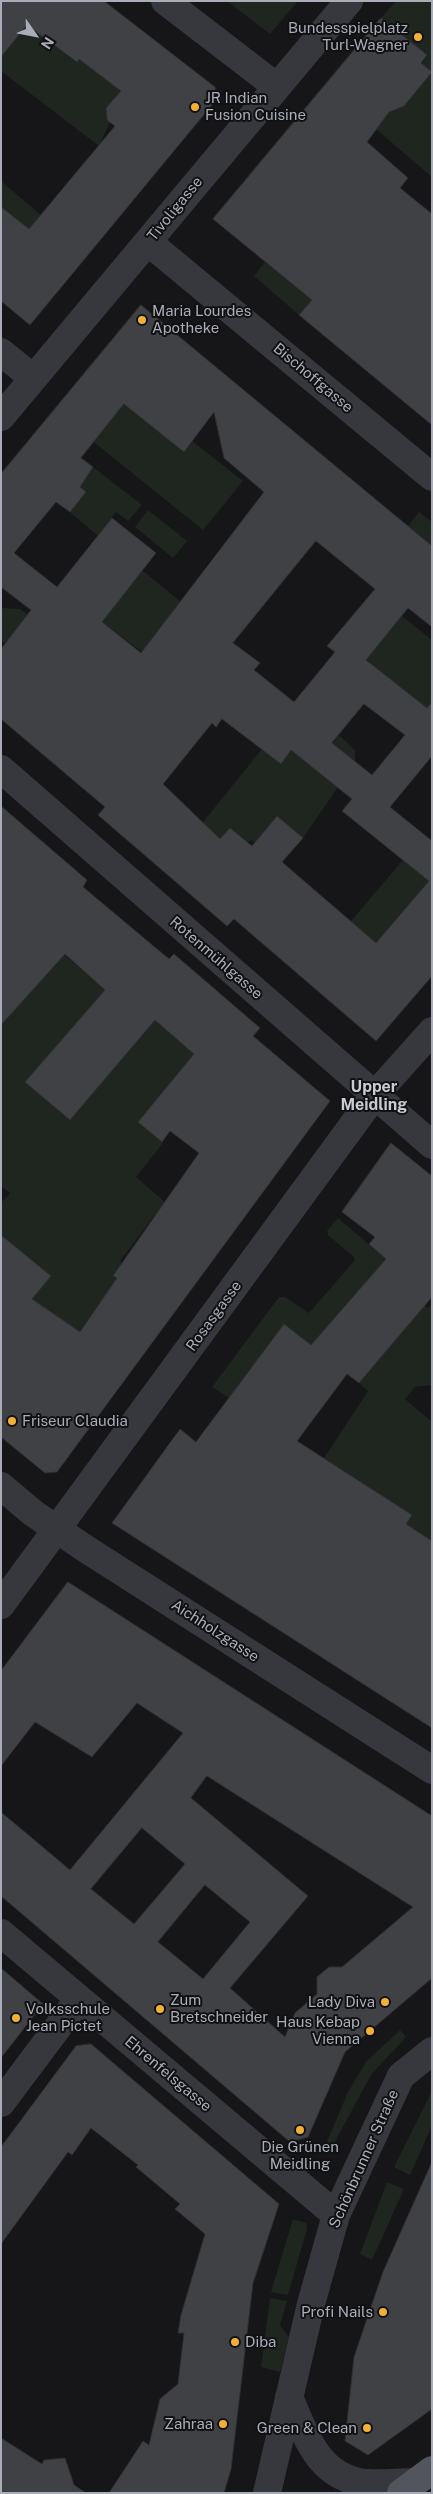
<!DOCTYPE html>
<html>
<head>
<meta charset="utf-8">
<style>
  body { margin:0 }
  #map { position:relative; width:433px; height:2494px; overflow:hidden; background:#161618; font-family:"Public Sans",sans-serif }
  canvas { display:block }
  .frame { position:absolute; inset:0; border:2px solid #a8adb8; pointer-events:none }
  .north { position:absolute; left:10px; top:10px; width:50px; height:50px; -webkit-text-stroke:4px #111113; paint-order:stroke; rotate:123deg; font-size:14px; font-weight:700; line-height:20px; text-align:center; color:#a8adb8 }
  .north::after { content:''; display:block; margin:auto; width:18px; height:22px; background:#a8adb8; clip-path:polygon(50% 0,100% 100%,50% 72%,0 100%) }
</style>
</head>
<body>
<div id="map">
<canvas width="433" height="2494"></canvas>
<div class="frame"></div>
<div class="north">N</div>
</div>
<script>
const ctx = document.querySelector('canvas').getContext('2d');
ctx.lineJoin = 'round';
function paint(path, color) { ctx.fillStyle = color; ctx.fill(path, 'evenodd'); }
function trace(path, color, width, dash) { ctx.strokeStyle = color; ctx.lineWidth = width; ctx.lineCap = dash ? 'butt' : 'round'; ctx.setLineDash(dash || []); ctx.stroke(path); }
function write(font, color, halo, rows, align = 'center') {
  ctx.font = font + ' "Public Sans",sans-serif'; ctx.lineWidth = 4; ctx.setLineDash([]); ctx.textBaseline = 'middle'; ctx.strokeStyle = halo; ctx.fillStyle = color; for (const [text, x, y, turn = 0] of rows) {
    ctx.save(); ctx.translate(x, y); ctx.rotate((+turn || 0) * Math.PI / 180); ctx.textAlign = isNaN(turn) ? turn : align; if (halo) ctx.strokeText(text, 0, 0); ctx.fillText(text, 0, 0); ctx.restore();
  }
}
paint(new Path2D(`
  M227,1H298L270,34Z
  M396,1H432V177L370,124L393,106L399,108C417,101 415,70 427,56L381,18Z
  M30,21L53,44L76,62L80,59L135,101L111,103L106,108V119L110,122L99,146L1,71V57Z
  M1,181L41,215L28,236L1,214Z
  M265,262L312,300L299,315L254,276Z
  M143,380L184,451L192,441L243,481L203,530L90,439L102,431Z
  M93,467L142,505L128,521L116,512L98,536L70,512L86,492L76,484L84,473L88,475Z
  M148,510L187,541L173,558L135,527Z
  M419,512L432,522V546L408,526Z
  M142,570L232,644L142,652L102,622Z
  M1,608L20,609L71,647L5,644L1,640Z
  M402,616L432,640V712L366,660Z
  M339,735L355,750V762L303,838L277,816L254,843L252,840L247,842L230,828L217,843L199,827L262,749L281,764L291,750L333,783L352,759L333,743Z
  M403,860L429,881L371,949L345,928Z
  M60,951L105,990L26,1082L70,1120L154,1021L133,1003L162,1019L159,1023L200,1052L191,1058L138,1122L163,1143L136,1177L167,1204L159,1215L154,1216L120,1261L122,1263L114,1276L117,1278L63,1356L64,1322L32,1299L51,1276L1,1235V1203L10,1193L1,1186V1025Z
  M338,1218L386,1259L311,1345L284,1324L229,1398L212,1387L279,1297H285L309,1313L355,1260L354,1257L328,1235L327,1231Z
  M432,1303V1385L415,1387L405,1399L432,1422V1541L406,1524L412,1515L324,1458L368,1391L359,1383L406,1328L423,1304L428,1308Z
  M400,2030L406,2037L371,2075L332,2147L326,2144L348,2092L366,2062Z
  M432,2091V2126L410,2175L394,2167Z
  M387,2182L404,2189L372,2260L360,2254Z
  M293,2219L306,2223L307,2229L288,2295L271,2292Z
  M270,2298L287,2301L280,2325L289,2337L280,2372L261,2367Z`), '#1e261f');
const building = new Path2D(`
  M1,1H104L215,87L216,100L30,325L1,301V207L29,229L115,126L107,120L106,108L121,91L79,59L77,62L27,25L1,57Z
  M381,18L427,55L421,63L432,72L404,106L389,112L367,142L408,178L400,188L432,214V425L299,315L312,300L213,219Z
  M141,305L432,546V627L408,608L366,660L427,708L432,702V756L390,807L432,841V976L376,1041L234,919L227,926L98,815L105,807L1,719V649L31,610L1,587V474ZM124,404L184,452L214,412L224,458L264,492L141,653L102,622L156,553L112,518L57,587L14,553L56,502L70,512L86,492L80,487L93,467L81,458ZM316,541L375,589L327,646L335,652L294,702L254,670L260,663L233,643ZM364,704L405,735L372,775L332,743ZM222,719L281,764L291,750L352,799L342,811L429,881L376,943L282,862L303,838L277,816L252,846L230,828L220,839L163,784L212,723L216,727Z
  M1,806L87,880L83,887L169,959L174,954L260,1028L253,1036L330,1101L57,1472L45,1473L1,1437V1235L51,1276L32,1299L80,1332L117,1278L113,1276L199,1153L170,1131L162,1142L138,1122L194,1054L155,1020L70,1120L25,1082L105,990L65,954L1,1025Z
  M391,1143L432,1176V1297L359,1383L347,1374L297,1441L412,1515L406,1524L432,1541V1728L112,1523L180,1429L196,1442L284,1324L311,1345L386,1259L369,1244L375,1237L342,1212Z
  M68,1582L432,1816V1978L345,2052L308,2137L290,2142L1,1896V1812L70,1870L183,1733L137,1703L92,1757L35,1722L1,1766V1671ZM207,1776L413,1907L342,1967H329L317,1977V1994L295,2013L285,2037L230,1988L308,1896L191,1798ZM142,1828L185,1864L134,1924L91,1889ZM205,1885L250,1922L203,1979L158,1942Z
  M1,1968L43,2004L1,2058Z
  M91,2044L279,2204L253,2283L231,2469L224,2493H109L143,2441L149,2445L160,2399L178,2384L184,2333H178L181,2315L205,2234L175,2209L180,2204L136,2167L138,2165L91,2128L72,2155L68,2152L1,2244V2147L76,2046Z
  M432,2162V2409L368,2455L345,2441L354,2357L383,2272Z
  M1,2438L42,2464L44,2460L65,2458L74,2485L86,2493H1Z`);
paint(building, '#404145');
trace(building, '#303034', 1);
trace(new Path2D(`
  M165,1L277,87
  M148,242L432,477
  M1,352L33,378
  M1,417L349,1
  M1,769L432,1145
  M1,1486L33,1513L86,1549L432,1770
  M1,1605L374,1096L432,1031
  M1,1933L336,2215
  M1,2103L79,1999
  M289,2397C305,2433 316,2473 359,2482C376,2485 396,2482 414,2482
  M267,2493L311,2304L336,2215L401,2076L432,2051`), '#37383d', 28);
trace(new Path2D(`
  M401,2493L432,2470`), '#53555c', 28);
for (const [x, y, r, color] of [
  [418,37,5,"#f2b134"],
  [195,107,5,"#f2b134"],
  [142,320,5,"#f2b134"],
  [12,1421,5,"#f2b134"],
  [385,2002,5,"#f2b134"],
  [160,2009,5,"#f2b134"],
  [16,2018,5,"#f2b134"],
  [370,2031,5,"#f2b134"],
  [300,2130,5,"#f2b134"],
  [383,2312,5,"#f2b134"],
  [235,2342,5,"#f2b134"],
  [223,2424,5,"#f2b134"],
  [367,2428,5,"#f2b134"]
]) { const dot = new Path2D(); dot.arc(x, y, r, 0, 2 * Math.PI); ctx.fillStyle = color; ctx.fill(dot); trace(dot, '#111113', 2); }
write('15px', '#a8adb8', '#111113', [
  ["Bundesspielplatz",408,28],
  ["Turl-Wagner",408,45],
  ["JR Indian",205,98,"left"],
  ["Fusion Cuisine",205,115,"left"],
  ["Maria Lourdes",152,311,"left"],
  ["Apotheke",152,328,"left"],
  ["Friseur Claudia",22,1421,"left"],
  ["Zum",170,2000,"left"],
  ["Bretschneider",170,2017,"left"],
  ["Lady Diva",375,2002],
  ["Volksschule",26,2009,"left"],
  ["Jean Pictet",26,2026,"left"],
  ["Haus Kebap",360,2022],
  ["Vienna",360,2039],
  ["Die Grünen",300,2147,"center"],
  ["Meidling",300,2164,"center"],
  ["Profi Nails",373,2312],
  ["Diba",245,2342,"left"],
  ["Zahraa",213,2424],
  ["Green & Clean",357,2428]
], 'right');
write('15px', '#a8adb8', '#111113', [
  ["Tivoligasse",175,209,-51],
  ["Bischoffgasse",313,378,40],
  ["Rotenmühlgasse",216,958,41],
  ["Rosasgasse",214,1316,-54],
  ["Aichholzgasse",215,1631,33],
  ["Ehrenfelsgasse",168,2074,40],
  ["Schönbrunner Straße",364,2159,-66]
]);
write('bold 16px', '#c9ccd4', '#111113', [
  ["Upper",374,1087],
  ["Meidling",374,1105]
]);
</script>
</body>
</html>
